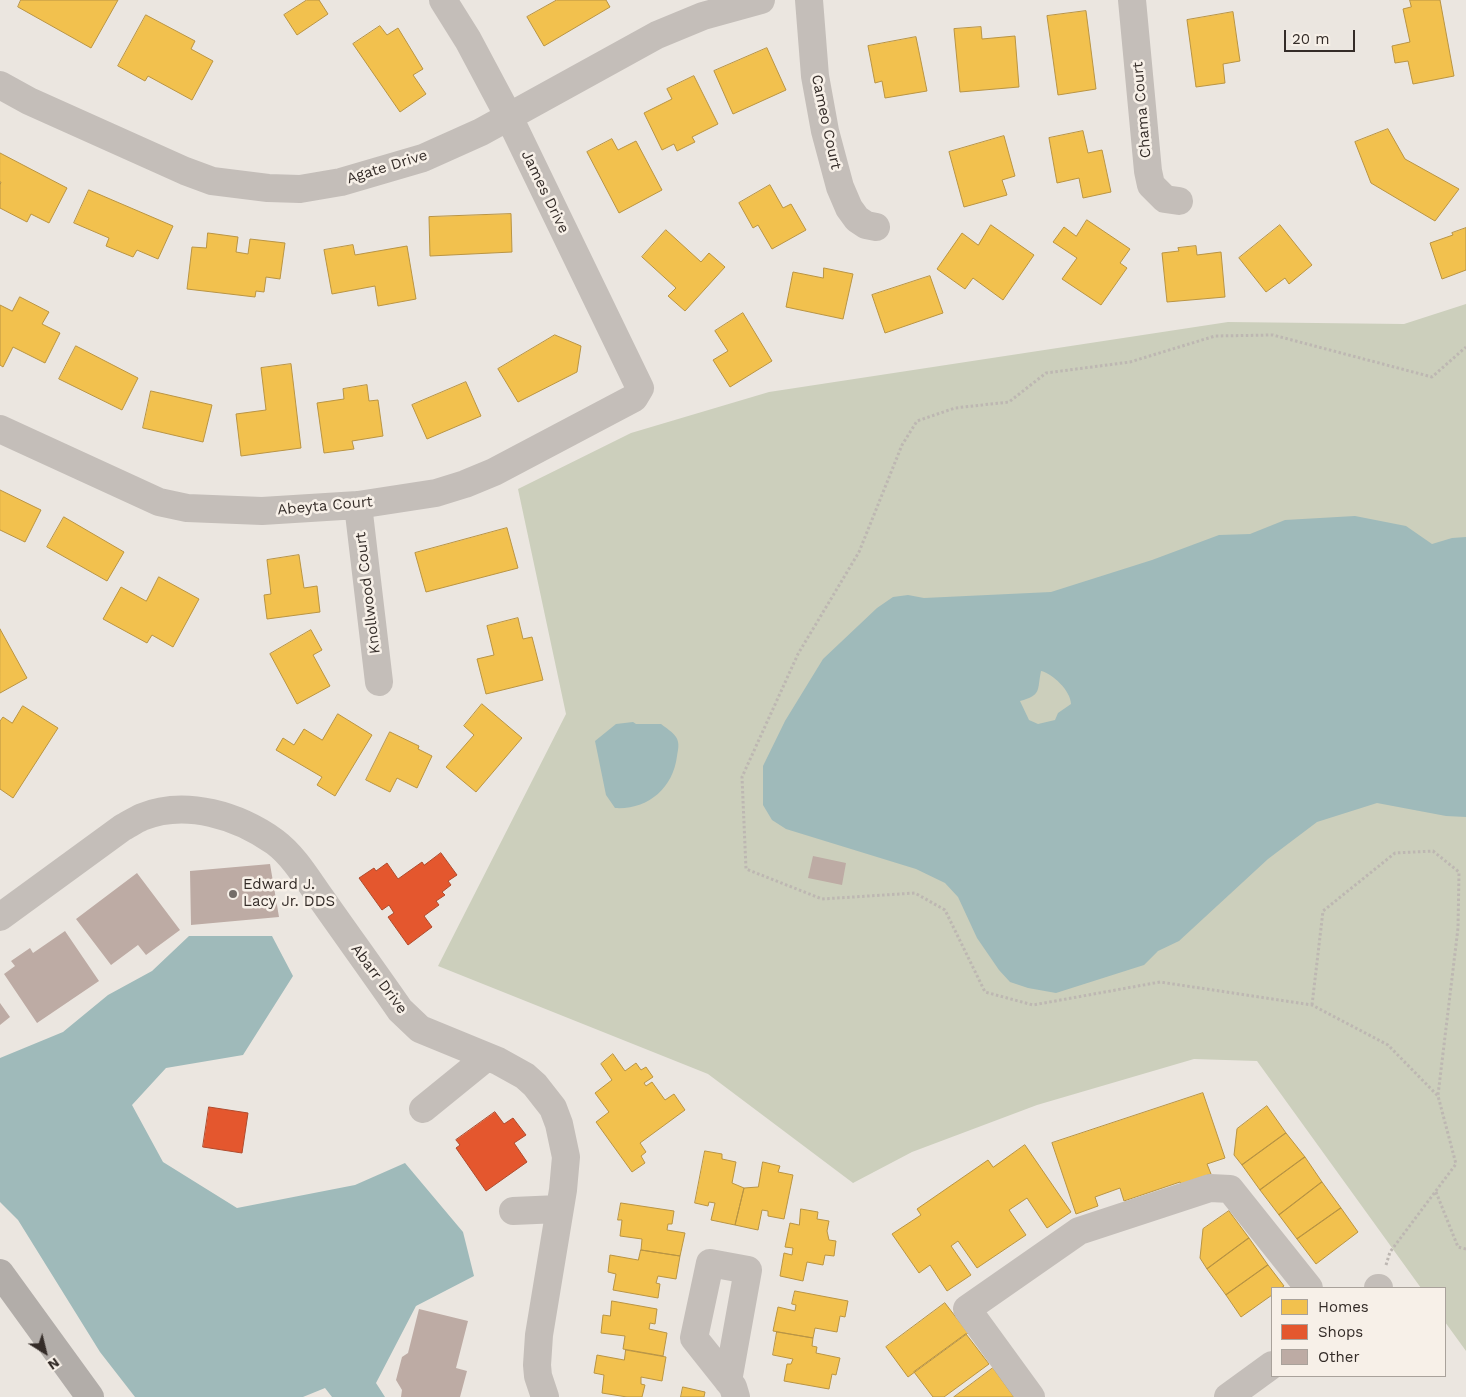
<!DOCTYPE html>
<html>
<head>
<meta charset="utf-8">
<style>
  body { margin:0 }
  #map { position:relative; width:1466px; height:1397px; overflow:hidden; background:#ebe6e0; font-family:"Work Sans",sans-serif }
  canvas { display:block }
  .legend { position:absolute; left:1271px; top:1287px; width:175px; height:90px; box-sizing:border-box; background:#f7f0e8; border:1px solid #a9a29b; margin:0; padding:6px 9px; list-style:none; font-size:15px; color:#342c28 }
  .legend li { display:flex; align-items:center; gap:10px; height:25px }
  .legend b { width:25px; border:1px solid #a9a29b }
  .north { position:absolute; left:20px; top:1327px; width:50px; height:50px; -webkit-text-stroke:4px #f7f0e8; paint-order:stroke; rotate:144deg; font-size:14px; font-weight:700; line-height:20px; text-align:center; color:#342c28 }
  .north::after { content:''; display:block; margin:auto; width:18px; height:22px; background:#342c28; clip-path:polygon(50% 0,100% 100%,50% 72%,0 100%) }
  .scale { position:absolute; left:1284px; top:30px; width:71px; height:22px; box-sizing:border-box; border:2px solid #342c28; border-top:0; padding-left:6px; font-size:15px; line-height:18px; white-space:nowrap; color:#342c28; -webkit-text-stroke:4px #f7f0e8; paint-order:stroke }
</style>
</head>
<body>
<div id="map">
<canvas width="1466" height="1397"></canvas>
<ul class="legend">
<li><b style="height:14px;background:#f2c14e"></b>Homes</li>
<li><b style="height:14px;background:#e4572e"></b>Shops</li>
<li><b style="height:14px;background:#bdaba4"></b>Other</li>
</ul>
<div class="north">N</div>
<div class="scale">20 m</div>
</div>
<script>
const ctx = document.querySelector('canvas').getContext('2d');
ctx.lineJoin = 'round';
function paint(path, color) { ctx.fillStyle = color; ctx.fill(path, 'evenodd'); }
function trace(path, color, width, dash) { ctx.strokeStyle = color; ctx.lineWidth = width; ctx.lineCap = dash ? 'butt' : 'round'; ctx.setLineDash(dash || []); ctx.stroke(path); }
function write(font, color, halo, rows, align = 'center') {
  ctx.font = font + ' "Work Sans",sans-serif'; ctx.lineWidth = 5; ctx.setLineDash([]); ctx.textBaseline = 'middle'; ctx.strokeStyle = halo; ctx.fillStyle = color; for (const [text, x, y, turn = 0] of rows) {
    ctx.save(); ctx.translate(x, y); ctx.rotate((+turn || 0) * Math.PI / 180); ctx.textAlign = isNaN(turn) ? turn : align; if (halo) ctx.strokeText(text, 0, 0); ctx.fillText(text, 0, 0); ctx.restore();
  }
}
paint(new Path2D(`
  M1466,304V1351L1445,1322V1288H1421L1257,1061L1194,1059L1037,1105L912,1152L853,1183L708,1074L438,966L566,714L518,489L631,433L769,392L1228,322L1404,324Z`), '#cccfbc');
paint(new Path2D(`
  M1355,516L1406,526L1432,544L1452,538L1466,537V817L1446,816L1377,803L1317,822L1268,859L1179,941L1158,951L1144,965L1056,993L1028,988L1010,982L999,970L977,938L958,897L945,883L916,869L786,829L772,820L763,805V766L785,721L823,659L877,608L893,597L908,595L924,598L1051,592L1152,560L1219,535L1250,534L1285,520ZM1041,671C1052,673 1071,691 1071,704L1058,713L1055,720L1038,724L1029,720L1020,701C1042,695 1037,690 1041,671Z
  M633,722L636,724H661C666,728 673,732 676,737C680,743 678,750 677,756C673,789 647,810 615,808L606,795L595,741L616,724Z
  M189,936H272L293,976L243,1055L166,1068L132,1105L163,1162L237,1208L355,1185L405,1163L463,1232L474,1276L416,1306L376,1383L385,1397H332L325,1388L303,1397H135L100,1352L18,1220L0,1202V1058L63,1032L108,995L152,971Z`), '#9fbaba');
const homes = new Path2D(`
  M21,0H118L91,48L18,7Z
  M307,0H319L328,14L297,35L284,15Z
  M557,0H606L610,7L544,46L527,17Z
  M1410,0H1440L1454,76L1413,84L1408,61L1395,63L1392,46L1410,42L1403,9L1411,7Z
  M1086,11L1096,89L1058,95L1047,16Z
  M1233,12L1240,61L1223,64L1225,83L1196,87L1187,20Z
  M146,15L195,41L191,49L213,61L192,100L148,76L145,81L118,66Z
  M380,26L387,35L398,28L423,69L413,75L426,94L400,112L353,44Z
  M981,27L982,39L1015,36L1019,87L960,92L954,29Z
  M916,37L927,91L885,98L882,81L875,83L868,46Z
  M767,48L786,90L733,114L714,71Z
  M694,76L718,124L692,137L695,142L677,151L674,144L662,150L644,113L672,99L667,89Z
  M1388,129L1405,159L1459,189L1435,221L1371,183L1355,142Z
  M1083,131L1088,153L1102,150L1111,192L1083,198L1079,178L1057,183L1049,138Z
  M1004,136L1015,176L1002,180L1007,195L964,207L949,152Z
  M612,139L618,150L636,141L662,190L619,213L587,152Z
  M0,153L67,188L49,223L31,214L27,222L0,208V185L1,182H0Z
  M770,185L783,208L791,204L806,230L772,249L758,225L753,228L739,203Z
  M89,190L173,226L158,259L137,250L133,257L106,246L109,238L74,223Z
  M511,214L512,252L430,256L429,217Z
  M1087,220L1130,249L1120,263L1127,268L1101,305L1062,279L1077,258L1053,242L1064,227L1076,236Z
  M991,225L1034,255L1003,300L973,278L965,289L937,269L962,233L978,245Z
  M1280,225L1312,265L1289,284L1285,278L1266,292L1239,258Z
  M1466,228V270L1442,279L1430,243L1453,235L1452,233Z
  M666,230L701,262L709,253L725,267L685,311L668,296L676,288L642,257Z
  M208,233L238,237L236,252L248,254L250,239L285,243L280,279L266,277L264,292L256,291L255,297L187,289L192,247L206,248Z
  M353,245L355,255L407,246L416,299L378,306L375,286L332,294L324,250Z
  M1196,246L1197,255L1221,252L1225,297L1167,302L1162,253L1179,251L1178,248Z
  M824,268L853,274L843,319L786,307L793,272L823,278Z
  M930,276L943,313L885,333L872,295Z
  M20,297L49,312L42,324L60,333L45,363L13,347L3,367L0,365V305L12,311Z
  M743,313L772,361L730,387L713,360L728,351L715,331Z
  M555,335L581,346L577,372L518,402L498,369Z
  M76,346L138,378L122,410L59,379Z
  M291,364L301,448L241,456L236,414L266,410L261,368Z
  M466,382L481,416L427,439L412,405Z
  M367,385L369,401L378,400L383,436L352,441L354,449L324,453L317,403L344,399L343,389Z
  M151,391L212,405L203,442L143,428Z
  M0,490L41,510L25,542L0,530Z
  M64,517L124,552L107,581L47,547Z
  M507,528L518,568L426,592L415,553Z
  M299,555L304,588L317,586L320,612L267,619L264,595L271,594L267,560Z
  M159,577L199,599L173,647L152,635L147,643L103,619L121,587L146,601Z
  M518,618L523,639L532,637L543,680L486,694L477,659L494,655L487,626Z
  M0,629L27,678L0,693Z
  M311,630L322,650L313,655L330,686L297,704L270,654Z
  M482,704L522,738L476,792L446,767L474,735L464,726Z
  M23,706L58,728L13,798L0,789V721L3,717L12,723Z
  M338,714L372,735L335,796L317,785L322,777L276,750L283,738L294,745L304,729L322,740Z
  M390,732L419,746L418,749L432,756L417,788L397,778L390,792L366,780Z
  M613,1054L625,1071L636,1063L641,1070L646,1067L653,1077L644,1083L646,1086L652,1082L665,1100L674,1094L685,1110L640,1143L646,1152L641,1156L645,1163L632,1172L596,1122L609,1112L595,1093L612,1080L601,1064Z
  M1203,1093L1225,1158L1207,1164L1211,1174L1181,1184L1180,1182L1124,1201L1120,1188L1095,1197L1098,1206L1076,1214L1052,1143Z
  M1267,1106L1286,1133L1242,1165L1234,1155L1237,1129Z
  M1286,1133L1305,1157L1260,1190L1242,1165Z
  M1025,1145L1071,1212L1047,1228L1027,1198L1009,1210L1026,1235L977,1268L958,1241L951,1246L971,1275L947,1291L930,1265L919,1273L892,1234L921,1215L917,1209L988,1160L993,1167Z
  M705,1151L722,1154V1159L736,1162L732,1183L744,1188L735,1225L711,1220L715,1203L709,1202L708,1206L695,1203Z
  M1305,1157L1322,1182L1279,1215L1260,1190Z
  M763,1162L780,1166L778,1172L793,1175L784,1219L768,1216V1211L762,1210L758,1230L735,1225L744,1188L758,1187Z
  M1322,1182L1341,1208L1297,1239L1279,1215Z
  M621,1203L674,1211L672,1224H668L667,1230L685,1233L680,1256L641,1250L642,1239L620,1236L622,1220H618Z
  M1341,1208L1358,1232L1316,1264L1297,1239Z
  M801,1209L818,1212L817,1219L829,1221L827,1231L829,1240L836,1241L834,1256L825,1255L823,1265L807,1262L803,1281L780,1276L784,1253L792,1255L793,1248L785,1247L790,1223L799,1225Z
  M1229,1211L1249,1238L1207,1269L1200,1258L1203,1229Z
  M1249,1238L1268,1265L1226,1295L1207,1269Z
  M641,1250L680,1256L676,1279L658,1276L656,1283L660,1284L658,1298L613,1290L616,1274L608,1272L610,1255L638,1260Z
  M1268,1265L1284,1286L1281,1288H1272V1295L1241,1317L1226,1295Z
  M795,1291L848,1301L845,1317L840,1316L837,1332L815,1328L813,1338L773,1331L778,1307L795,1311L796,1305L792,1304Z
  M612,1301L657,1309L655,1324L650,1323L649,1329L667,1333L663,1356L623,1349L625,1336L601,1333L603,1315L610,1316Z
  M945,1303L968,1333L908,1377L886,1347Z
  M777,1332L813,1338L812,1346L817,1347L816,1353L840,1358L836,1375L832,1374L829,1389L784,1381L787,1364H791L793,1359L773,1355Z
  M966,1334L989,1364L944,1397H933L914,1372Z
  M626,1350L666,1357L662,1381L641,1377V1384L645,1385L642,1397H627L602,1393L604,1375L594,1373L597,1355L624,1360Z
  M993,1368L1014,1397H954Z
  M683,1387L705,1392L704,1397H681Z`);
paint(homes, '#f2c14e');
trace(homes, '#b99443', 1);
const shops = new Path2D(`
  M441,853L457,875L448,881L451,885L442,892L445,895L436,901L439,905L424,916L432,927L408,945L388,917L394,913L389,905L382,910L359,878L374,868L376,871L387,863L398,879L422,862L424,865Z
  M209,1107L248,1113L242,1153L203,1147Z
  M495,1112L504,1124L513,1118L526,1135L514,1143L527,1162L486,1191L456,1148L460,1145L456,1140Z`);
paint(shops, '#e4572e');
trace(shops, '#af4a2c', 1);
paint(new Path2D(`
  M813,856L846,863L842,885L808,878Z
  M270,864L279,917L191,925L190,871Z
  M137,873L180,930L146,955L138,945L111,965L76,919Z
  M65,931L99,981L37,1023L4,974L15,966L11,961L30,948L33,953Z
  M0,1003L10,1017L0,1025Z
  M419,1309L468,1321L456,1368L467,1371L460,1397H401L402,1390L396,1380L402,1357L408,1353Z`), '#bdaba4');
trace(new Path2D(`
  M1312,1005L1323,911L1395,853L1433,851L1459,872L1458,928L1438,1095
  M1436,1192L1458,1247L1466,1249
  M1386,1265L1390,1252L1456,1164L1438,1096L1388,1045L1312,1005L1160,982L1033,1005L985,992L945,910L915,893L822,899L746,869L742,777L798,654L859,552L902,445L917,421L955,408L1009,402L1046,373L1130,362L1215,336L1273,335L1432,377L1466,347`), '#bdb7b2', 3, [2.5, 2.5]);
trace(new Path2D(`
  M809,0L815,76L825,131L840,187L849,208L857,219L866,225L876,227
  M1132,0L1148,171L1151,185L1165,199L1179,201
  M0,85L29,101L185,171L212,181L268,188L300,189L341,182L423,158L481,132L657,35L703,16L761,0
  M0,429L159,502L187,508L262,511L358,505L436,493L465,484L494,472L634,398L640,388L509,117L468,40L443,0
  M358,505L379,682
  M0,917L122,828C128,825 135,820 142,817C186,799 239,816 275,842C295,857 309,882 323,901C349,938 375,974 400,1010L420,1029L498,1061L525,1076L535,1085L553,1108L559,1124L566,1157L563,1190L539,1335L537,1365L538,1376L545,1397
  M423,1109L487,1057
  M513,1211L559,1209
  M1378,1288H1379
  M728,1381L748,1270L710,1263L694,1338L733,1387L736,1397
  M1031,1397L967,1309L1079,1231L1210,1188L1230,1189L1309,1288
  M1228,1397L1272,1365`), '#c4beb9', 28);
trace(new Path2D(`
  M0,1273L90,1397`), '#b2ada9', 28);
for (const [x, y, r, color] of [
  [233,894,5,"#746d68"]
]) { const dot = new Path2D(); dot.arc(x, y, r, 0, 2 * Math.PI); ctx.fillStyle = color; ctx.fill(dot); trace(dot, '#f7f0e8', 2); }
write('15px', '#342c28', '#f7f0e8', [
  ["Chama Court",1142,110,-95],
  ["Cameo Court",826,122,78],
  ["Agate Drive",387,167,-17],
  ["James Drive",545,192,64],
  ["Abeyta Court",325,506,-5],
  ["Knollwood Court",368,593,-97],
  ["Abarr Drive",379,979,53]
]);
write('15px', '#342c28', '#f7f0e8', [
  ["Edward J.",243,885],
  ["Lacy Jr. DDS",243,902]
], 'left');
</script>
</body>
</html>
